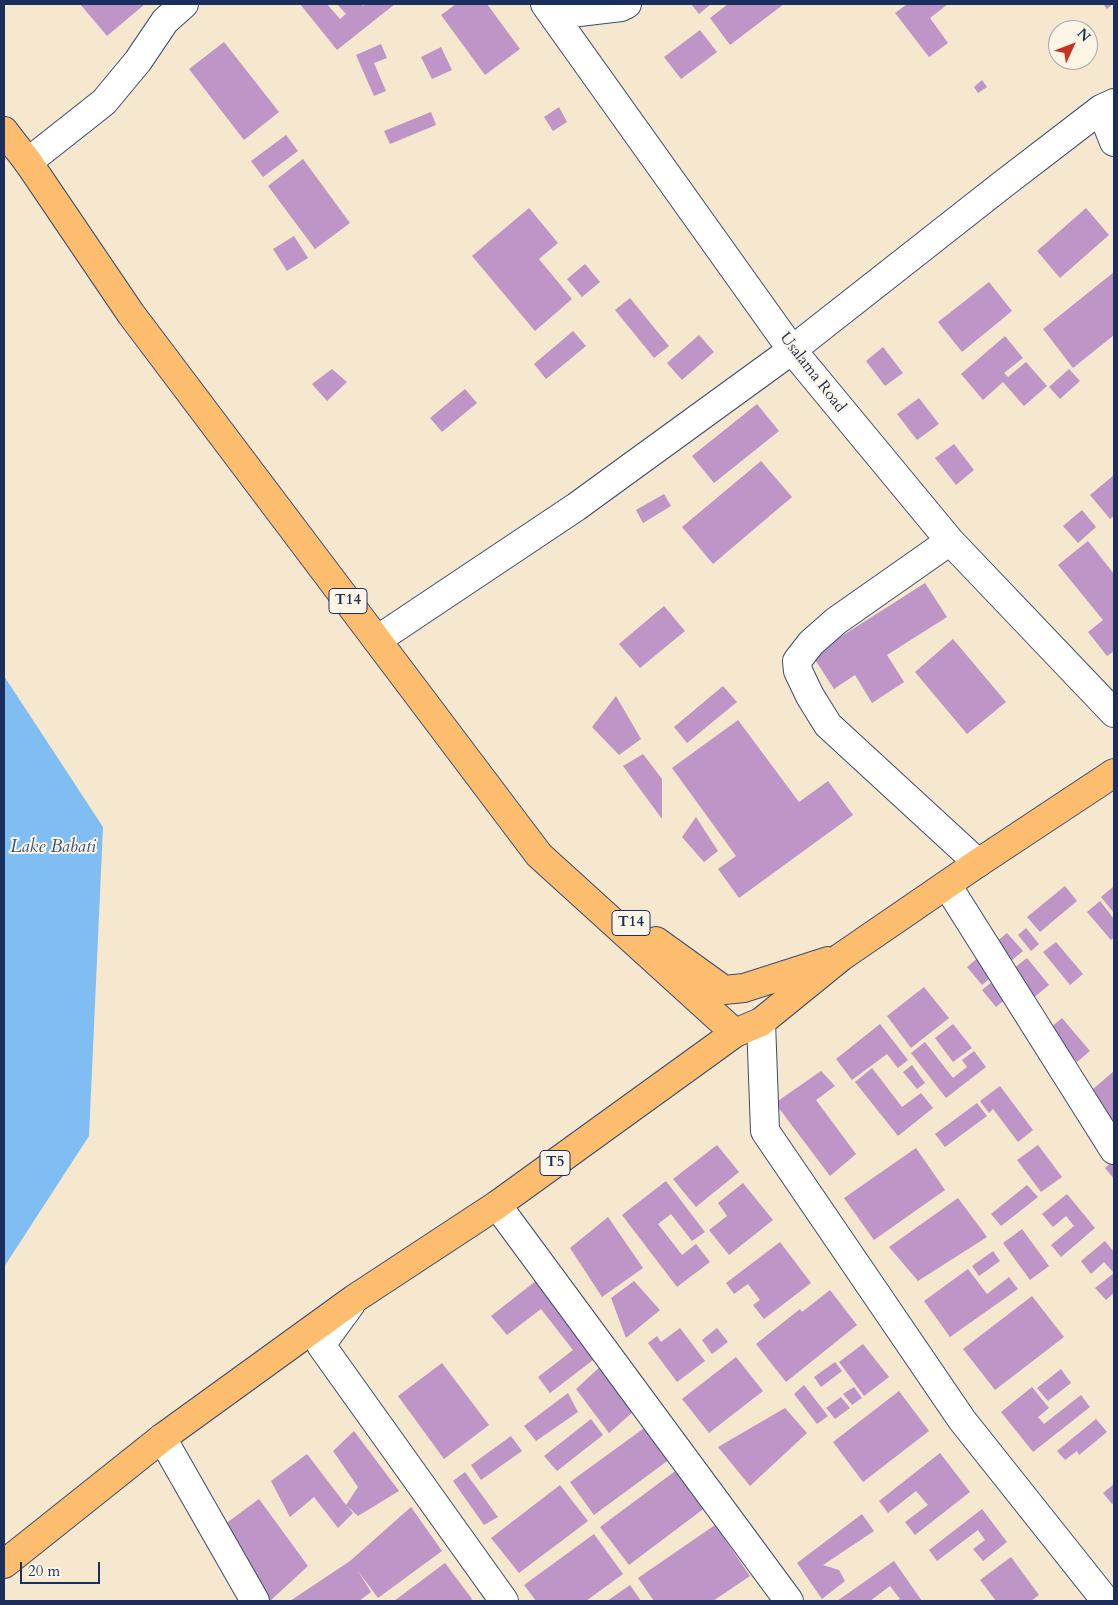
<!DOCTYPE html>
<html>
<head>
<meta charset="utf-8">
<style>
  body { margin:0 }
  #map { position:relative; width:1118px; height:1605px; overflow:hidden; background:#f6e7cf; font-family:Cardo,serif }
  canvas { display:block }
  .frame { position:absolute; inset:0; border:5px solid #1b2f5e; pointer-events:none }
  .north { position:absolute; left:1048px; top:20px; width:50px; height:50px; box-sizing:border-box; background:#fcf5e5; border:1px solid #a2a6af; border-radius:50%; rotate:47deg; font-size:14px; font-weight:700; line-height:20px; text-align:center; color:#1b2f5e }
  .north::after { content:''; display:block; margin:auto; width:18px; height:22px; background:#c8321e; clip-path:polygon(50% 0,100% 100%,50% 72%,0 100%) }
  .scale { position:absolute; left:20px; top:1562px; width:80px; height:22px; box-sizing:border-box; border:2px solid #1b2f5e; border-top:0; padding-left:6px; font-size:15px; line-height:18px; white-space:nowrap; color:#1b2f5e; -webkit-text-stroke:4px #fcf5e5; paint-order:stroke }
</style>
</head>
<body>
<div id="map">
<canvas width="1118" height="1605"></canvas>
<div class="frame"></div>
<div class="north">N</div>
<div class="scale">20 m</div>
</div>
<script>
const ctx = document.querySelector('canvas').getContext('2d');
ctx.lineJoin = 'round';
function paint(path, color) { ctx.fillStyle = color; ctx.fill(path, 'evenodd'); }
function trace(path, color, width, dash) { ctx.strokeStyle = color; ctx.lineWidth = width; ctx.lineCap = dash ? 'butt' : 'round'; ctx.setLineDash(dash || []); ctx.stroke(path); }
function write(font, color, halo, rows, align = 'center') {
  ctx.font = font + ' Cardo,serif'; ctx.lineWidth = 4; ctx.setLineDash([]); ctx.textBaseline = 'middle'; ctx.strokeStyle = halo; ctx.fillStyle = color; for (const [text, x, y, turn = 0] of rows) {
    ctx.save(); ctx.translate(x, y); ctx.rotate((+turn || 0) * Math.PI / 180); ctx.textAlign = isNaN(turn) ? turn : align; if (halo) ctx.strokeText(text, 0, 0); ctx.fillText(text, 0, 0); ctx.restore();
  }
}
paint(new Path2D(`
  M4,676L103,827L89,1136L4,1267Z`), '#80bdf3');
paint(new Path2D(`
  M80,4H145L107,36Z
  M300,4H327L340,19L346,14L337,4H362L363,6L366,4H395L337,50Z
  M456,4H487L520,49L485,75L441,15Z
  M691,4H711L699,14Z
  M728,4H784L730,45L710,18Z
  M907,4H948L930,18L948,43L929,57L895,13Z
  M1103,4H1113L1107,9Z
  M700,30L717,52L681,79L664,57Z
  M224,42L279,112L244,140L189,69Z
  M381,44L387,58L374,63L386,91L374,96L356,55Z
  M441,47L452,70L432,79L421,57Z
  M982,80L987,87L978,93L974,87Z
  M559,107L567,122L553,131L544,117Z
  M431,112L436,125L390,144L384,131Z
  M286,135L298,151L263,177L251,161Z
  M303,159L350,223L315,249L268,186Z
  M529,208L558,243L539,259L572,299L535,331L472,256Z
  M1086,208L1109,235L1060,278L1037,251Z
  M294,236L308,258L287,271L273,249Z
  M585,264L600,282L582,297L567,279Z
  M1114,272V335L1073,368L1043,329Z
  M989,282L1012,311L962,352L938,322Z
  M630,298L669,346L654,358L615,310Z
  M573,331L586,346L546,379L534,364Z
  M699,335L714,352L682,380L667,363Z
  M1005,336L1023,358L1004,373L1008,377L1026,362L1047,386L1024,406L1003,382L983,400L961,374Z
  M883,347L903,373L885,386L866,361Z
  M332,369L347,382L327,401L312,384Z
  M1069,369L1080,381L1060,399L1049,387Z
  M465,389L477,403L442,432L430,418Z
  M919,398L939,424L917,440L897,414Z
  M757,404L779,431L714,483L692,456Z
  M954,444L974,470L956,485L935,458Z
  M761,461L792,497L713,564L682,527Z
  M1114,475V516L1110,519L1090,495Z
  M664,494L671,506L643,523L636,510Z
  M1082,510L1096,527L1078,543L1063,526Z
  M1088,541L1114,574V651L1107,656L1088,632L1103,620L1058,565Z
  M925,583L947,617L887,655L904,682L872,703L855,675L834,689L812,655Z
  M664,606L685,631L640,668L619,644Z
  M953,639L1006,702L967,734L915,672Z
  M723,686L737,702L687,743L674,727Z
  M616,696L641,739L619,755L592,727Z
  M738,720L799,802L828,781L853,815L739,898L718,869L736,856L672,768Z
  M643,754L662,779V819L623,766Z
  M696,817L718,851L704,862L682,837Z
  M1065,886L1077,901L1040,932L1027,917Z
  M1114,886V913L1101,897Z
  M1100,901L1114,919V937L1111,940L1087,912Z
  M1026,928L1039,944L1031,951L1018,935Z
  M1007,933L1023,951L982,985L967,967Z
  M1056,942L1083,974L1070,985L1043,952Z
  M1027,958L1049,985L1032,999L1009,972Z
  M999,976L1013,993L996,1007L982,990Z
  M924,987L949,1018L911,1048L887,1016Z
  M1062,1018L1090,1051L1077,1062L1049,1029Z
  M880,1024L908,1060L898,1068L887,1054L852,1080L836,1059Z
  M953,1024L972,1048L953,1062L935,1038Z
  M925,1042L953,1078L967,1067L962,1060L974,1051L986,1067L946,1098L911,1053Z
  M912,1065L925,1083L917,1089L903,1072Z
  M872,1068L902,1107L921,1093L933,1108L898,1136L855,1082Z
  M821,1071L835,1086L816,1100L856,1154L830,1176L775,1103Z
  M1114,1071V1128L1086,1095Z
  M1000,1086L1033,1130L1018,1142L993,1109L989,1113L980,1101Z
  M977,1103L987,1116L945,1147L935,1134Z
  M717,1145L739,1172L696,1207L673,1179Z
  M1038,1145L1062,1177L1041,1192L1017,1160Z
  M916,1148L945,1190L874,1240L844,1198Z
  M1114,1160V1179L1105,1168Z
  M666,1181L705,1232L692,1241L671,1214L658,1224L682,1255L696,1244L710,1262L677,1287L622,1215Z
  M743,1183L773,1220L729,1255L709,1230L727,1216L718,1203Z
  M1027,1185L1038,1197L1001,1226L991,1214Z
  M1067,1194L1095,1228L1061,1257L1051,1245L1074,1226L1066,1216L1053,1227L1042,1214Z
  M958,1198L987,1237L918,1281L889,1247Z
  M608,1217L643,1268L602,1297L570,1248Z
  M1022,1229L1049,1266L1030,1280L1003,1243Z
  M1105,1241L1114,1252V1293L1106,1300L1095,1288L1114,1273L1104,1262L1091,1274L1081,1261Z
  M780,1242L811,1283L764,1319L753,1305L760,1300L748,1284L734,1294L726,1283Z
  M993,1251L1000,1261L979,1276L972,1266Z
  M968,1269L987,1294L1009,1277L1018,1289L950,1337L924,1301Z
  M537,1280L597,1357L550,1393L538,1377L573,1350L541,1309L507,1335L491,1316Z
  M634,1281L660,1310L626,1338L611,1298Z
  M830,1290L857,1325L786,1382L756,1344L800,1309L802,1312Z
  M1032,1296L1064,1337L995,1390L963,1349Z
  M680,1328L705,1361L677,1382L648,1343L657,1336L661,1342Z
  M717,1328L728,1342L712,1354L702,1340Z
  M863,1344L889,1377L864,1396L839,1362Z
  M736,1357L763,1391L709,1433L682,1399Z
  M835,1362L842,1371L821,1387L814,1377Z
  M442,1363L489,1425L444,1459L398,1396Z
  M603,1364L634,1411L609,1433L576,1389Z
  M1061,1369L1071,1383L1048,1401L1037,1388Z
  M804,1385L828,1416L817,1424L794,1394Z
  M854,1387L862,1398L852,1405L843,1394Z
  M1032,1387L1049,1408L1038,1417L1044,1424L1081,1395L1090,1407L1033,1452L1001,1412Z
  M899,1391L929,1431L863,1482L833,1442Z
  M568,1393L578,1412L536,1441L524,1426Z
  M841,1397L850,1408L835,1419L826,1408Z
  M785,1408L807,1433L750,1486L718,1447Z
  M591,1419L603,1435L557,1471L544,1456Z
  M1096,1419L1107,1432L1079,1455L1077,1451L1065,1460L1057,1451Z
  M647,1426L670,1459L594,1515L570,1482Z
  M354,1431L399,1491L358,1516L346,1505L353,1513L338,1528L314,1497L290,1517L271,1481L307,1454L346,1505L358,1487L333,1451Z
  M511,1436L522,1451L481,1480L471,1465Z
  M940,1453L970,1492L915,1535L905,1522L928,1505L916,1491L888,1513L879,1501Z
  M678,1469L706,1507L629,1565L600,1527Z
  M465,1472L498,1517L484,1525L453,1481Z
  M1114,1484V1502L1112,1504L1103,1493Z
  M560,1485L588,1521L519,1573L491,1538Z
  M259,1499L308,1566L270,1601H267L217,1530Z
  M411,1507L442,1551L378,1598L358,1571L371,1592L359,1601H290L350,1561Z
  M982,1509L1007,1542L983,1561L973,1549L985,1540L978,1530L937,1561L929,1550Z
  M862,1514L874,1531L823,1565L839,1570L845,1581L822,1599L797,1563Z
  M715,1525L750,1576L713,1601H654L638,1578Z
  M594,1534L623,1574L586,1601H536L524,1585Z
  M1011,1557L1039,1595L1031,1601H996L980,1580Z
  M894,1561L922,1601H896L900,1599L890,1586L870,1601H837Z
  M445,1563L472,1599L470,1601H394Z
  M630,1585L641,1601H607Z`), '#bd95c7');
const minor = new Path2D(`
  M545,4L792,350L950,541L1114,713
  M554,15L621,7L627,4
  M1101,109L1114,142
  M28,162L104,102L138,61L165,21L184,4
  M950,541L836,621L811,643L797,661L798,671L810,696L828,725L978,863
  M377,640L576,507L792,350L1002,185L1101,109L1114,103
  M947,885L1114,1150
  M761,1022L765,1131L962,1420L1106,1601
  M497,1205L789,1601
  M351,1304L321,1345L504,1601
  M162,1438L255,1601`);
const highway = new Path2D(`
  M4,131L28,162L131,314L539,855L735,1033
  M656,941L724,990L744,988L828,961
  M4,1564L162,1438L354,1299L497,1205L735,1033L761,1022L841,957L978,863L1114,773`);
trace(minor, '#3c4b6f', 30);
trace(highway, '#3c4b6f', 30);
trace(minor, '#fff', 28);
trace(highway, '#fcbd6f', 28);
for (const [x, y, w] of [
  [348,601,38],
  [631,923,38],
  [555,1163,30]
]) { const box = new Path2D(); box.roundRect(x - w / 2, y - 12.5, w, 25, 4); ctx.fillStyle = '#fcf5e5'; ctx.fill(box); trace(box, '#1b2f5e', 1); }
write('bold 15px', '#1b2f5e', null, [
  ["T14",348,601],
  ["T14",631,923],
  ["T5",555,1163]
]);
write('16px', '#1b2f5e', '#fcf5e5', [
  ["Usalama Road",812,373,52]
]);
write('italic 18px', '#345283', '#fcf5e5', [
  ["Lake Babati",53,848]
]);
</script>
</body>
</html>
